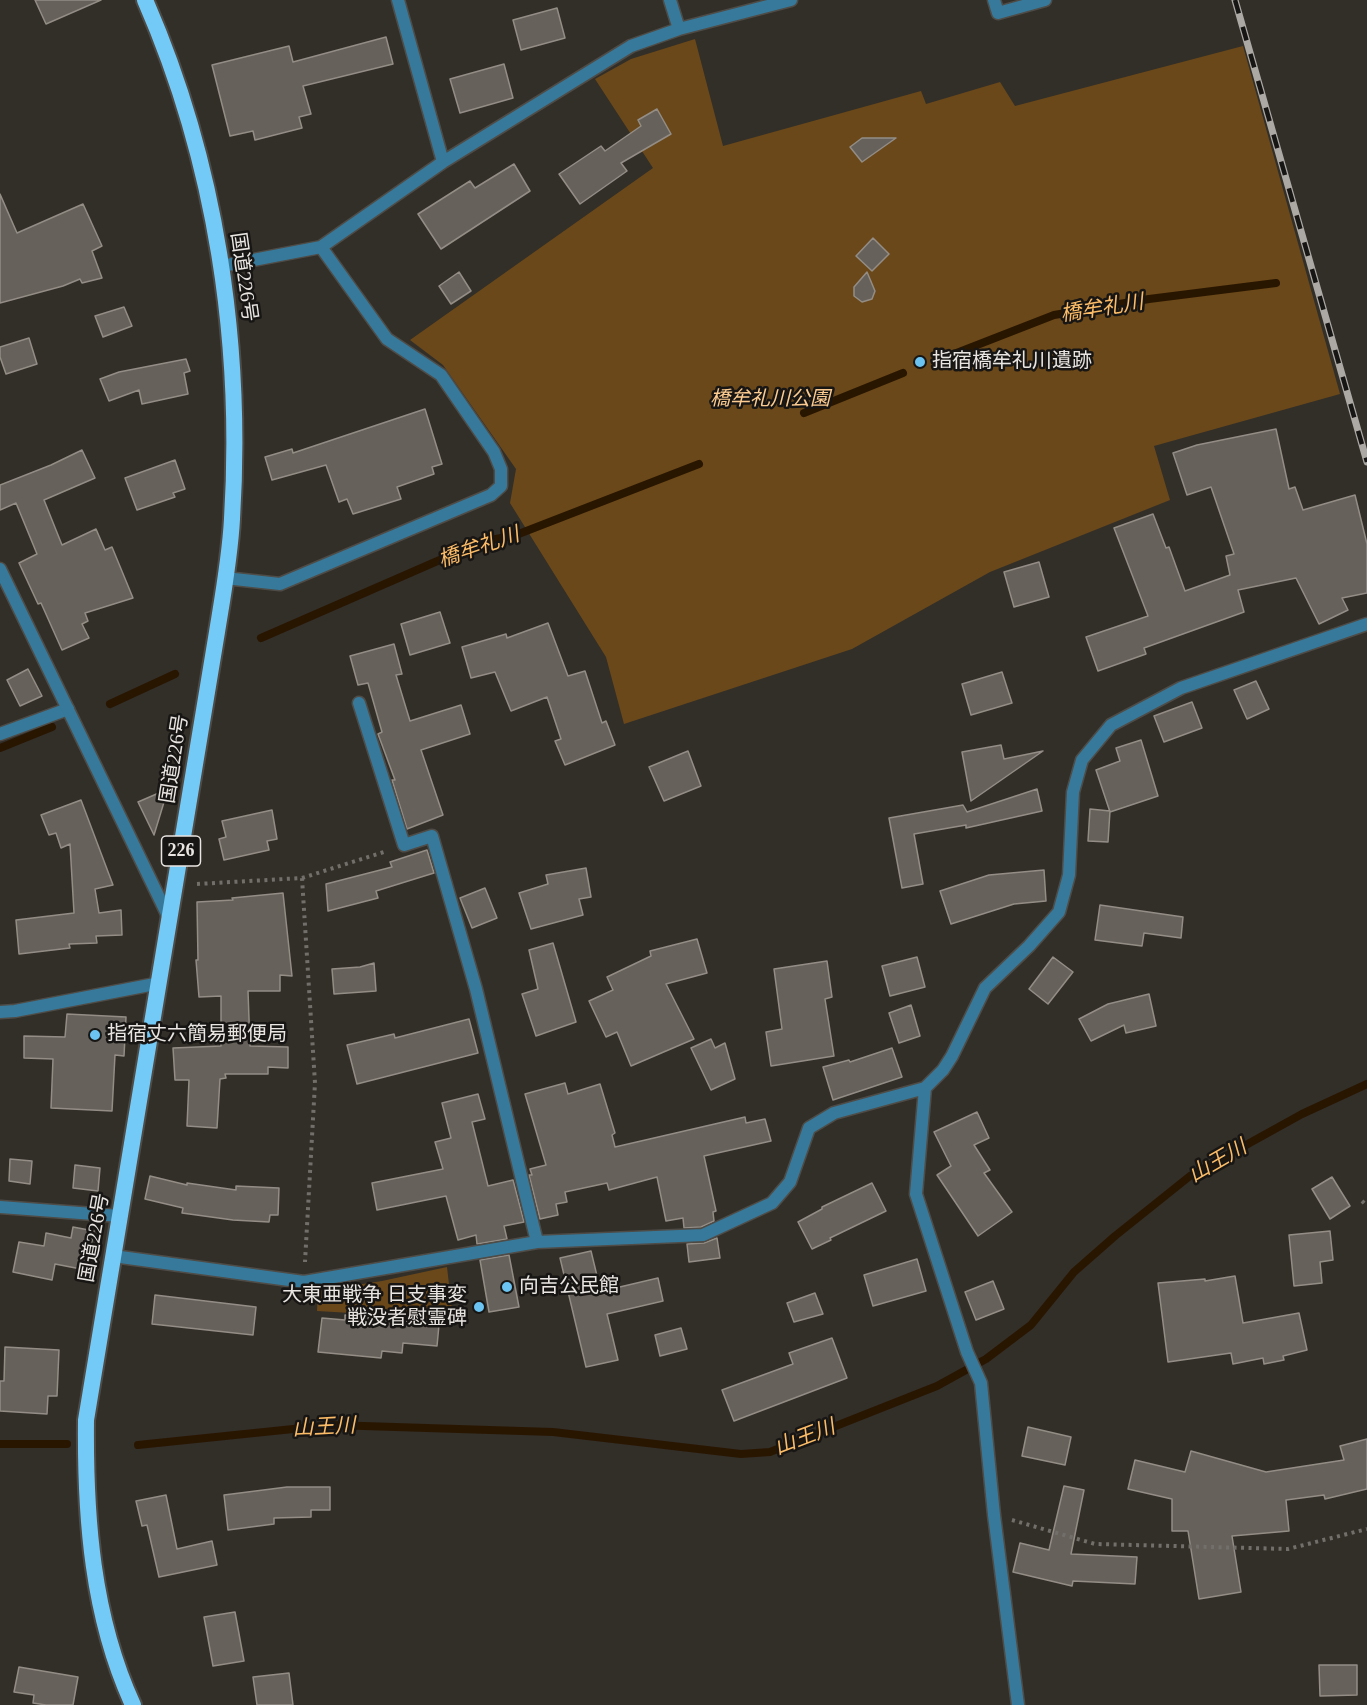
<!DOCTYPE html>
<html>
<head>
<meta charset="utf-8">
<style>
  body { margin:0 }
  canvas { display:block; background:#322e28 }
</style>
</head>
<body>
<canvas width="1367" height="1705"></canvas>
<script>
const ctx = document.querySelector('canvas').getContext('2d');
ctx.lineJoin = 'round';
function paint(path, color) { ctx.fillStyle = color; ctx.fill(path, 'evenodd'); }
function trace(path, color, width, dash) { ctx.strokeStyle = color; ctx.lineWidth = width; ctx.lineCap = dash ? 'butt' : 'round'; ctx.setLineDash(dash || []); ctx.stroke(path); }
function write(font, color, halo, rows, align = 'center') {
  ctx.font = font + ' "Times New Roman","Noto Sans JP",serif'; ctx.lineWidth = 5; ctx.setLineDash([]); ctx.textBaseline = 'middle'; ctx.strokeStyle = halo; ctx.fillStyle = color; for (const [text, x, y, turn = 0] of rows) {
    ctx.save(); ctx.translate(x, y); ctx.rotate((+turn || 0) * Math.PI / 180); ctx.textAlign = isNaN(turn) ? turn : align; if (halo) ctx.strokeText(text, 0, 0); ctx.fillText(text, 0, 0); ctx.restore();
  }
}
paint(new Path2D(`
  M695,39L723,146L921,91L926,104L1000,82L1015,106L1243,46L1340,394L1154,446L1170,500L990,572L852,649L624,724L606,657L510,503L516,469L443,365L410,340L653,168L595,79L631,59Z
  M447,1267L453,1319L317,1311L318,1291L382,1281Z`), '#6a4819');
trace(new Path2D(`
  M936,361L1054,315L1149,299L1276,283
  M804,413L903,373
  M261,638L481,542L516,535L699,464
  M110,704L175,674
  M0,748L52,727
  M0,1444H67
  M138,1445L332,1425L553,1432L741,1454L770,1452L937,1386L986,1359L1031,1325L1074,1272L1115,1236L1190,1176L1302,1114L1367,1084`), '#291600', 8);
const building = new Path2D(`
  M35,0H101L46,24Z
  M557,8L565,38L521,50L513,20Z
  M386,37L393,64L303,86L311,114L299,117L302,128L255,140L253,131L230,136L212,65L289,46L293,62Z
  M504,64L513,98L460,113L450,79Z
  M657,109L671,134L621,163L627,171L580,204L559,174L601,146L605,151L641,126L638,120Z
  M862,138H896L862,162L850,147Z
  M514,164L530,191L441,249L418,214L470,181L475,188Z
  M0,194L17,233L83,204L102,246L92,251L102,278L82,283L80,279L63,286L0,303Z
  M873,238L889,254L872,271L856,256Z
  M459,272L471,291L451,304L439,286Z
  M867,272L875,291L872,299L862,302L854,296V287Z
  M124,307L132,326L103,337L95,316Z
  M29,338L37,364L6,374L0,357V347Z
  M186,359L190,371L184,373L188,394L142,404L139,390L109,401L100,379L119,372Z
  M425,409L442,464L432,467L434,474L397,487L401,499L353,514L347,499L339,502L326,465L272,480L265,457L292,449L293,453Z
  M1276,429L1289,489L1295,487L1303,510L1355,495L1367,544V593L1342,598L1348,610L1319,624L1296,578L1238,590L1244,612L1144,648L1146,654L1098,671L1086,637L1148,616L1114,528L1153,514L1166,548L1169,547L1185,591L1230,575L1226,556L1234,554L1211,487L1187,495L1173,453L1197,445Z
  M82,450L95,478L44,500L62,545L96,529L105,550L112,547L133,598L85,613L88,621L82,624L89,638L62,650L41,603L38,604L19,563L37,554L16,503L0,510V485L51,465Z
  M175,460L185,489L173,493L175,497L137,510L125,478Z
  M1039,562L1049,597L1014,607L1004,572Z
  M440,612L450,643L410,655L401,624Z
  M548,623L568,676L585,671L602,723L606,721L615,745L565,765L555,741L561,739L547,697L511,711L495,672L471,678L462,647L506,634L507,638Z
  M394,644L402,674L396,675L410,721L461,705L470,734L421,750L443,815L407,829L392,780H395L378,734L382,732L368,683L358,685L350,656Z
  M28,669L42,696L20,706L7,680Z
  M1002,672L1012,703L971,715L962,684Z
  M1256,681L1269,709L1247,719L1234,690Z
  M1192,702L1202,728L1164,742L1154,716Z
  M1141,740L1158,796L1110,812L1096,770L1120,761L1116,748Z
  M1001,745L1004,759L1043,751L971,801L962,752Z
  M688,751L701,786L664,801L649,767Z
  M168,789L154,835L138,802Z
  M1037,789L1042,811L966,828V825L914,834L923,884L902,888L889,818L963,805L967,812Z
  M81,800L113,885L95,889L99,913L121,910L122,935L96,936L97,943L69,944L70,948L19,954L16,920L74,913L70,844L61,848L56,833L49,835L41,815Z
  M1090,809L1110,811L1108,842L1088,841Z
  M272,810L277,839L267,841L269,850L224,860L219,839L226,837L222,821Z
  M427,850L434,873L376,891L378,898L328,911L326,884L392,867L390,862Z
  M586,868L591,897L579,899L583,915L531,929L519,893L548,884L546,875Z
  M1044,870L1046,901L1014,904L951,924L940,891L989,875Z
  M485,888L497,918L472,928L460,898Z
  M283,893L292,976L280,975V991H248L250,1046L288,1047V1068L268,1067V1074H225L226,1078L220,1079L217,1128L187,1126L189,1080H175L173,1048L221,1046V996L199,997L196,960H198L197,902L233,900L232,898Z
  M1100,905L1183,917L1181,938L1144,933L1142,946L1095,940Z
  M697,939L707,973L666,984L694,1039L631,1066L617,1032L606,1037L589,1001L613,990L607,977L651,956L650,951Z
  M553,943L576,1022L536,1036L522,994L538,989L529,950Z
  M917,957L925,987L890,996L882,966Z
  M1053,957L1073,972L1048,1004L1029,989Z
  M827,961L832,997L825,999L834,1056L771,1066L766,1032L782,1029L774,969Z
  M374,963L376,991L334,994L332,969L360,967Z
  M1149,994L1156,1026L1126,1033L1124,1025L1091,1041L1079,1019L1108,1004Z
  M911,1005L920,1036L899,1043L889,1013Z
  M67,1014L126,1017L124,1056L115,1055L112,1111L51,1108L53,1059L24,1058V1036L65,1037Z
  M469,1019L478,1053L357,1084L347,1045L394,1034L395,1038Z
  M711,1039L715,1048L725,1043L735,1079L711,1090L691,1048Z
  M892,1048L902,1077L833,1100L823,1067L849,1060L850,1062Z
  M565,1083L568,1094L600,1084L615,1133L612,1135L615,1147L745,1117L746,1123L765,1119L771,1141L704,1156L716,1211L713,1212L714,1221L701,1227L684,1228L683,1218L666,1221L657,1177L609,1190L607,1183L565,1192L567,1202L556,1204L558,1215L540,1219L529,1175H532L530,1169L546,1165L525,1094Z
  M478,1094L485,1119L472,1122L488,1186L513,1180L524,1222L504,1226L507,1239L477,1244L476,1235L458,1240L446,1196L377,1210L372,1183L443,1169L435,1142L451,1138L442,1103Z
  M977,1112L989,1138L974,1145L990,1170L984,1173L1012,1212L978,1236L937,1175L951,1166L934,1132Z
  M10,1159L32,1161L30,1184L9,1181Z
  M75,1165L100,1168L98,1191L73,1188Z
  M150,1176L187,1185V1183L236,1190V1186L279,1188L278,1215H270L269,1222L233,1220L182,1213L183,1208L145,1199Z
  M1332,1177L1350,1206L1330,1219L1312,1189Z
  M872,1183L886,1211L830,1238L831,1240L812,1249L798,1222L822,1209V1207Z
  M73,1227L94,1231L86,1270L55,1264L52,1280L13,1272L19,1242L44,1246L46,1233L71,1238Z
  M1330,1231L1333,1260L1320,1262L1322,1283L1294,1286L1289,1235Z
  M717,1238L720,1258L689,1262L687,1244L704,1243Z
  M591,1251L598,1280L604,1278L607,1290L658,1278L663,1301L607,1314L618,1360L586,1367L560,1258Z
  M509,1255L519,1307L489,1312L480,1260Z
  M917,1259L926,1291L873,1306L864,1275Z
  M1235,1276L1243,1323L1299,1313L1307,1350L1283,1356L1284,1360L1264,1364L1263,1358L1233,1364L1231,1353L1168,1362L1158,1283L1205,1279V1281Z
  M993,1281L1004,1309L976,1320L965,1292Z
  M815,1293L823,1314L794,1322L787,1303Z
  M155,1295L256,1307L253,1335L152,1324Z
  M345,1315L439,1325L437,1346L403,1343L402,1353L382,1351L381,1358L318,1352L322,1318L345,1320Z
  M681,1328L687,1349L660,1356L655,1335Z
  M832,1338L847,1378L734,1421L722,1390L793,1364L789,1353Z
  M5,1347L59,1350L57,1396H48L47,1414L0,1411V1381H4Z
  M1028,1427L1071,1437L1065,1465L1022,1456Z
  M1367,1439V1489L1325,1499L1324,1495L1286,1500L1289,1531L1232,1536L1241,1592L1199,1599L1188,1531H1172V1499L1128,1489L1135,1460L1185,1472L1191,1451L1266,1472L1344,1460L1340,1446Z
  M1064,1486L1084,1490L1071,1554L1137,1557L1135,1584L1073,1581L1072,1586L1013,1572L1020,1543L1049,1550Z
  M287,1487H330V1510H311V1517L274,1518V1524L228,1530L224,1495Z
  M166,1495L177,1549L212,1541L217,1565L159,1577L147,1525L142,1526L136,1501Z
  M235,1612L244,1661L213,1666L204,1617Z
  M1319,1665H1357V1695L1320,1696Z
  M19,1667L78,1677L73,1705H46L33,1703L34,1695L14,1692Z
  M289,1673L293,1705H257L253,1677Z`);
paint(building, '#66615b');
trace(building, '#938d86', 1.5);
const minor = new Path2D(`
  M398,0L443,162
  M670,0L679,29
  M994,0L998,13L1045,0
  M222,266L321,247L443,162L631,46L679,29L791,0
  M225,578L280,584L491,495L501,486V469L494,452L441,375L387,339L321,247
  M359,703L404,845L432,836L476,989L537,1242
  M0,734L68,709
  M0,1012L15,1011L160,983
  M925,1088L916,1194L967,1352L981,1383L994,1515L1018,1705
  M0,1207L120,1216
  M113,1256L304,1282L537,1242L703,1235L772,1203L790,1182L809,1128L834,1113L925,1088L943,1070L952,1056L985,988L1029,946L1059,912L1069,875L1073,792L1082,760L1111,725L1181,688L1367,624`);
const tertiary = new Path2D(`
  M0,569L169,918`);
const trunk = new Path2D(`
  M133,1705C92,1616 85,1517 86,1420L217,632C223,595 230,557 232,519C243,343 216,162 145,0`);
trace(minor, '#4f4b46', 15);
trace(tertiary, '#4f4b46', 15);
trace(trunk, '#4f4b46', 20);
trace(new Path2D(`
  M302,878L387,851
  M197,884L302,878L315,1083L305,1262
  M1362,1201L1367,1206
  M1012,1520L1095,1544L1288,1549L1367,1529`), '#726f6a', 4, [3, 4.5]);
trace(minor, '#36799a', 12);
trace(tertiary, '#36799a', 12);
trace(trunk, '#74caf6', 16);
const rail = new Path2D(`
  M1235,0L1367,462`);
trace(rail, '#aca9a5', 7);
trace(rail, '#181614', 4.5, [14]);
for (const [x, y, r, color] of [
  [920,362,6,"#6ac3f1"],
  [95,1035,6,"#6ac3f1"],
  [507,1287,6,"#6ac3f1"],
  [479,1307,6,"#6ac3f1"]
]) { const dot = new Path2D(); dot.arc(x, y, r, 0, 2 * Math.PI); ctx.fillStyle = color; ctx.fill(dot); trace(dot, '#181614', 2); }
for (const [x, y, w] of [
  [181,851,39]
]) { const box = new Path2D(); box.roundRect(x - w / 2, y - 15, w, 30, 4.5); ctx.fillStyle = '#181614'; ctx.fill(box); trace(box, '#e8e5e2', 1.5); }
write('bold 18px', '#e8e5e2', null, [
  ["226",181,851]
]);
write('20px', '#e8e5e2', '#181614', [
  ["国道226号",243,277,82],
  ["国道226号",175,759,-81],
  ["国道226号",95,1238,-80]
]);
write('20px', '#e8e5e2', '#181614', [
  ["指宿橋牟礼川遺跡",932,362],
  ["指宿丈六簡易郵便局",107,1035],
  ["向吉公民館",519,1287],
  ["大東亜戦争 日支事変",467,1296,"right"],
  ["戦没者慰霊碑",467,1319,"right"]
], 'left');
write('italic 20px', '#fdcc90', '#181614', [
  ["橋牟礼川公園",770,400]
]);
write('italic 21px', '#fcbc67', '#181614', [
  ["橋牟礼川",1102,309,-9],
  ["橋牟礼川",479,548,-19],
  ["山王川",1218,1162,-30],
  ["山王川",324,1428,-3],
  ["山王川",805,1438,-21]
]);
</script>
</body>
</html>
